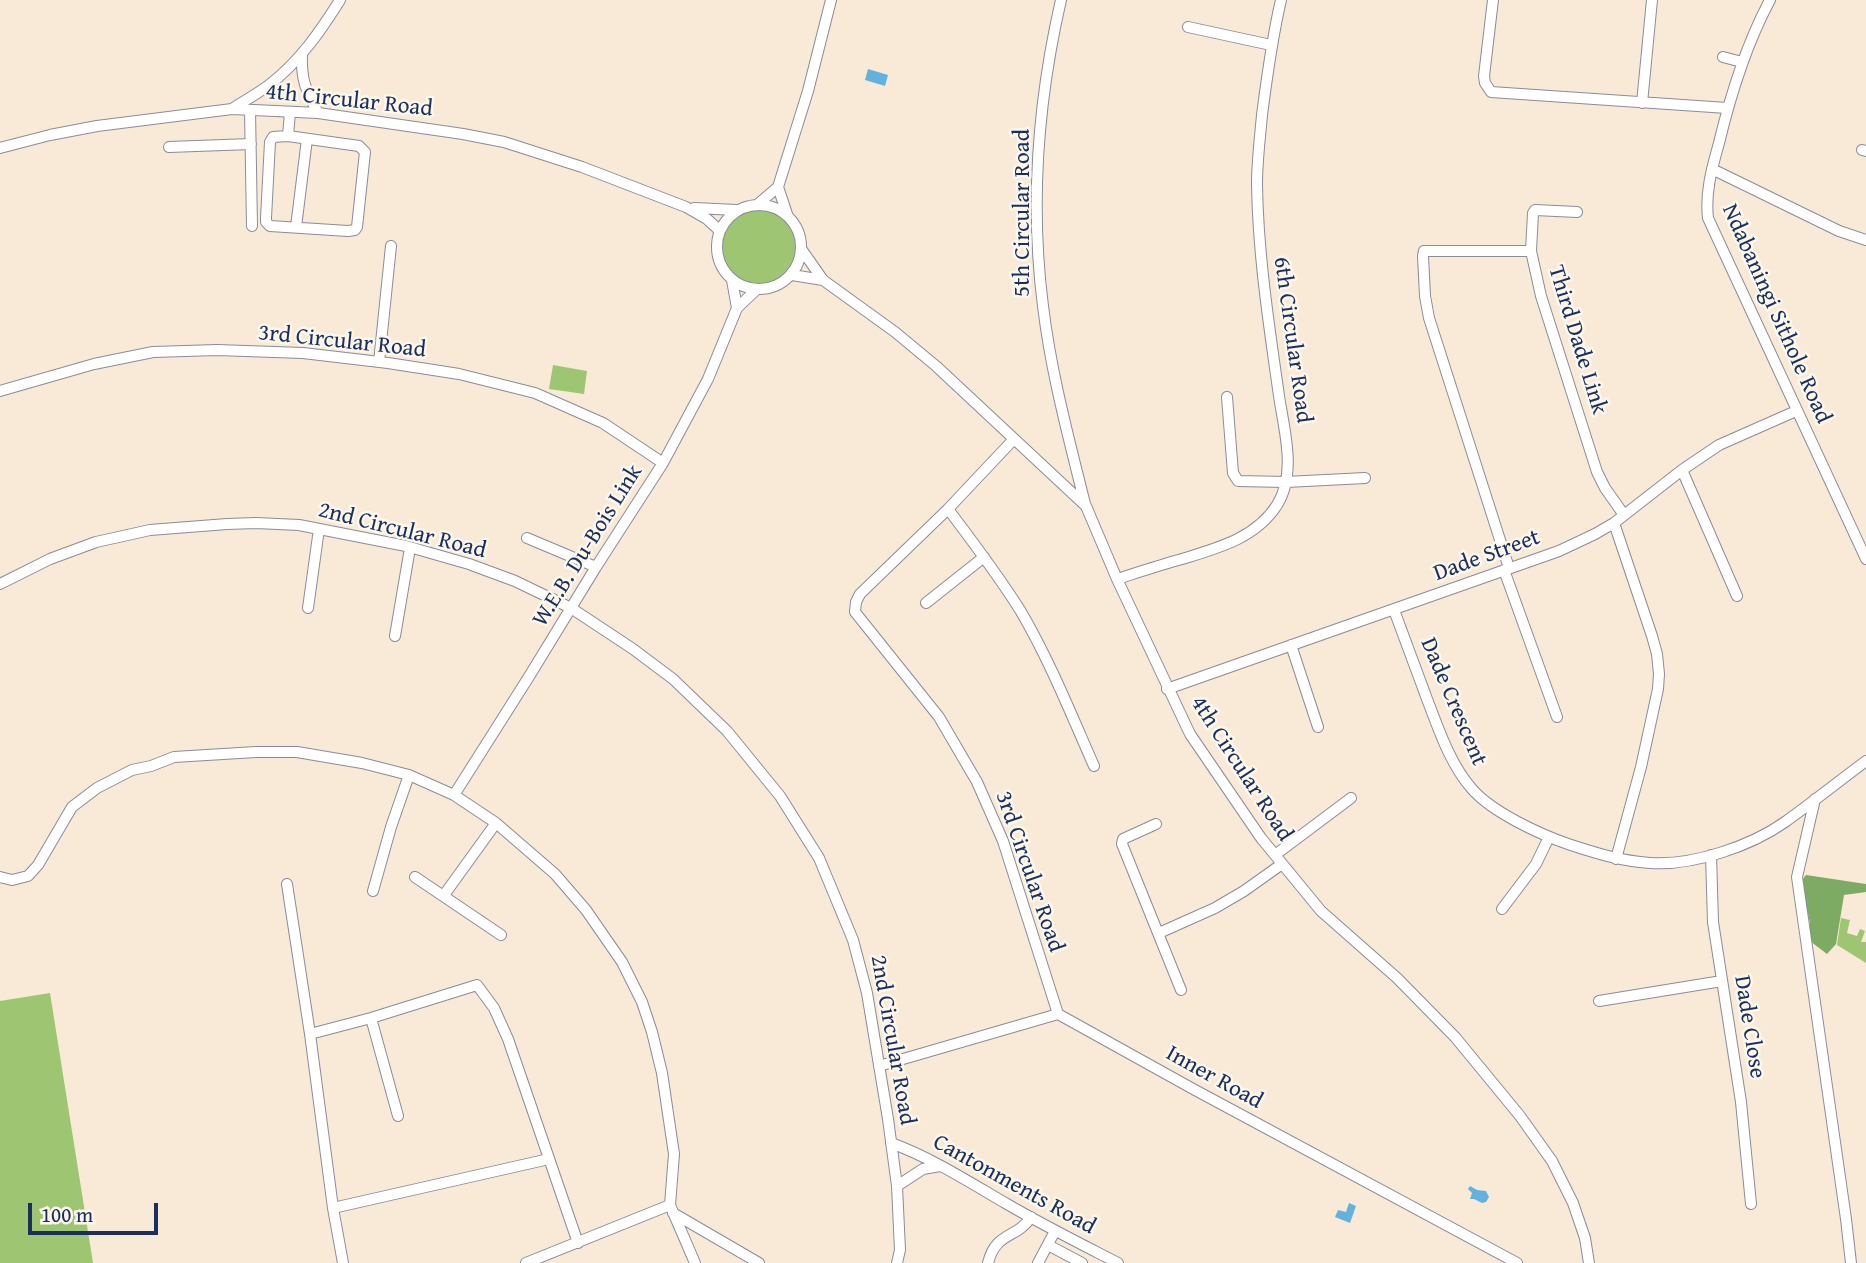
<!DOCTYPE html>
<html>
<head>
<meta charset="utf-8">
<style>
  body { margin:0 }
  #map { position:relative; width:1866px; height:1263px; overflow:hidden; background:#f8ead7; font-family:"Gentium Book Plus",serif }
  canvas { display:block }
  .scale { position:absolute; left:28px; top:1203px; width:130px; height:32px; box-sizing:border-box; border:4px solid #1b2f5e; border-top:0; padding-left:9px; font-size:21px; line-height:24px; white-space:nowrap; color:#1b2f5e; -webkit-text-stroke:5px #fbf7ec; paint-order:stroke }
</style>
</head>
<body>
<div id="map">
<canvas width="1866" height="1263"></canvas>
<div class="scale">100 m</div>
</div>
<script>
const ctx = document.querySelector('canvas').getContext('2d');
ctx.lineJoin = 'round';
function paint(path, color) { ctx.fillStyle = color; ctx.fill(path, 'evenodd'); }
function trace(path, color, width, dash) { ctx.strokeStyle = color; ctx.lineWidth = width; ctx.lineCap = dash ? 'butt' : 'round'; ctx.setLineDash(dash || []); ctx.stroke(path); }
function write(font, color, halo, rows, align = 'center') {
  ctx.font = font + ' "Gentium Book Plus",serif'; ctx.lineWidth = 5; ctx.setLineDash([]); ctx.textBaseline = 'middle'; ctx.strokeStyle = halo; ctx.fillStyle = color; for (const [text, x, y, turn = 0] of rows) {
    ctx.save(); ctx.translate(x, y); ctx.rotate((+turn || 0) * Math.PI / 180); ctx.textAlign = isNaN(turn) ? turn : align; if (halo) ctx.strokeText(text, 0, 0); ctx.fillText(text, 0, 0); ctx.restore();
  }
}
paint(new Path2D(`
  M719 246a39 39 0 1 1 78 0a39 39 0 1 1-78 0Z
  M553,365L587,371L584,394L549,389Z
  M1841,918L1850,920L1847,933L1857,936L1860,929L1865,931L1861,942H1866V963L1837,945Z
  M50,993L93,1263H0V1001Z`), '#9ec672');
paint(new Path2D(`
  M1806,875L1866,884V892L1844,895L1836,944L1827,954L1810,941V923L1801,881Z`), '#7eab64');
paint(new Path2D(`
  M868,69L888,75L885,86L865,80Z
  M1470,1186L1477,1190L1486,1191L1489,1197L1486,1202L1482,1203L1474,1199H1470L1472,1193L1468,1189Z
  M1349,1203L1356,1206L1350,1223L1335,1217L1338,1210L1346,1212Z`), '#63b2dd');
const minor = new Path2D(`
  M1061,0C1038,100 1030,204 1043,306C1051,373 1069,439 1085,504
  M1493,0L1484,76L1485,83L1491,92L1727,108
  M1770,0C1746,45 1731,93 1719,143C1712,168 1705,192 1708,218L1866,559
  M1188,27L1271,45
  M302,54C301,81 306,90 318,113
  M1723,57L1742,62
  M1642,103L1652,0
  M232,109C244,101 257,94 269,85C299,62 320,32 340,0
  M250,110L252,226
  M288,136L273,137L270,142L266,218V222L270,226L348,231L355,230L357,227L365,152L359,146L288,136L290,112
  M169,147L251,144
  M0,148L50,135L97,126L232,109L318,113L463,134L504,142L582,167L686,207L707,219L720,231
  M1862,150L1866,151
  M1712,169L1839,231L1866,240
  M778,187L787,214
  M758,204L778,187L808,91L831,0
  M717 247a42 42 0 1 1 84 0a42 42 0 1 1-84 0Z
  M694,208L737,210
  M1577,212L1535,210L1533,213L1531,251L1541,296L1597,472L1605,488L1624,515
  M296,227L307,139
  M802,250L823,280L895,332L936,366L1086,506L1117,579L1190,734L1261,838L1321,911L1397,978L1455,1037L1520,1116L1552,1161L1573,1203L1585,1238L1589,1263
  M792,275L823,280
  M732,280L737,308
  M379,362L391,246
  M0,391L94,364L153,352L217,350L303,353L388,363L459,374L535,393L603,423L663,463
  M1227,397L1233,473L1238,481L1286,482L1365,478
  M1014,439L948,509L860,594L856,602L855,612L939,717L977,782L1003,841L1058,1014
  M1682,470L1737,596
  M948,509C973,542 998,575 1020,610C1049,659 1071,714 1094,766
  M1614,523L1652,636L1657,654L1659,674L1658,689L1641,767L1616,859
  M527,538L596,567
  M1509,568L1429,318L1425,296L1423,256L1424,251H1531
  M1504,570L1557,717
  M1117,579C1139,572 1160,565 1182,559C1218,548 1256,538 1277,505C1297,473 1284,430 1279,396C1269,325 1258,255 1257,184C1257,161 1260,138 1262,115C1267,76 1272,38 1281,0
  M0,584L50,559L96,542L150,530L227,524L256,523L299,525L406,546L469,564L515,581L571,608L633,649L673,679L727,731L780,796L819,858L853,940L867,993L888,1119L897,1186L900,1250L897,1263
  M926,603L984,557
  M308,608L319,529
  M1394,610C1405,640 1416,669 1427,699C1439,730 1450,764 1472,789C1492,812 1539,834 1568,844C1595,853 1621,861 1650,863C1693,866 1751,846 1785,822C1813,802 1839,781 1866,761
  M395,636L410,548
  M1291,645L1318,727
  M1167,689L1559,551L1595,534L1614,523L1682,470L1719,445L1796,411
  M454,795L530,675L596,567L663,463L708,379L737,308L756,290
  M1815,799L1797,877L1846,1219L1851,1263
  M1156,824L1123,839L1122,844L1181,990
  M1275,855L1351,798
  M1711,855L1713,922L1741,1102L1751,1204
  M0,877L12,880L28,876L38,865L72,807L97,788L132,770L151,766L174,757L256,752H297L362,763L409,775L454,795L496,823L555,874L586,910L622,962L642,1002L652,1032L662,1073L674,1154L670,1205L695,1263
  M415,877L501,935
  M287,884L310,1034L333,1208L343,1263
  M373,891L391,827L409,775
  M444,895L496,823
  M1502,909L1536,864L1549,837
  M1159,933L1215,908L1244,891L1282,864
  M1599,1001L1722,981
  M371,1018L398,1116
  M310,1034L371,1018L477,985L494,1008L508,1039L578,1243
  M879,1066L1058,1014L1195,1090L1517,1263
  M891,1143C932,1158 969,1182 1007,1204C1043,1225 1081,1244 1118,1263
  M897,1186L923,1169L940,1166
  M333,1208L549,1159
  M673,1213L759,1263
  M1048,1245L1082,1263
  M526,1263L670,1205
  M988,1263C996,1231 1017,1239 1031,1217
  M1038,1263L1055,1231`);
trace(minor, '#8a8c9a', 12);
trace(minor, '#fff', 10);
write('23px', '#1b2f5e', '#fbf7ec', [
  ["4th Circular Road",349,101,6],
  ["5th Circular Road",1023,213,-90],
  ["Ndabaningi Sithole Road",1776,314,66],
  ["6th Circular Road",1292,340,82],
  ["Third Dade Link",1577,340,73],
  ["3rd Circular Road",342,342,6],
  ["2nd Circular Road",402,531,14],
  ["W.E.B. Du-Bois Link",588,546,-58],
  ["Dade Street",1487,556,-20],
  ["Dade Crescent",1453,702,67],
  ["4th Circular Road",1241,769,57],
  ["3rd Circular Road",1029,872,71],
  ["Dade Close",1749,1027,81],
  ["2nd Circular Road",892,1040,80],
  ["Inner Road",1214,1078,29],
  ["Cantonments Road",1014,1185,29]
]);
</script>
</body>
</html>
